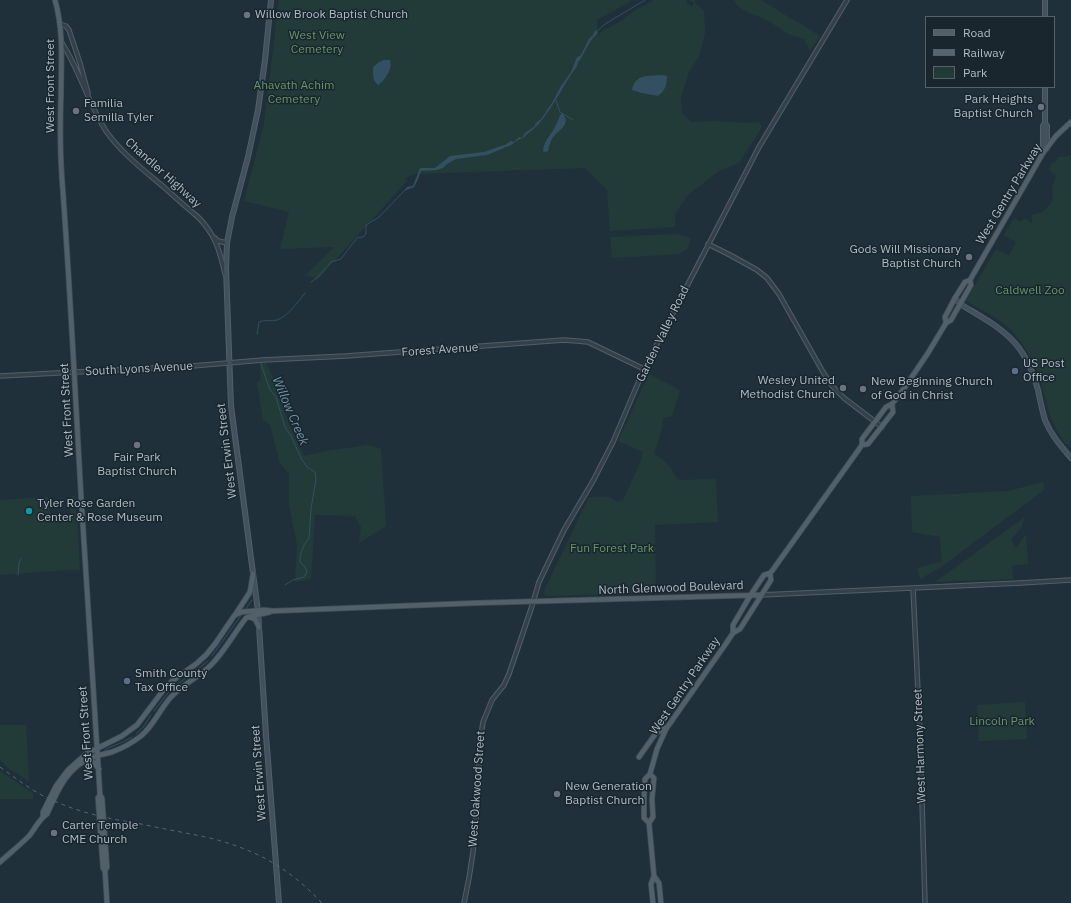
<!DOCTYPE html>
<html>
<head>
<meta charset="utf-8">
<style>
  body { margin:0 }
  #map { position:relative; width:1071px; height:903px; overflow:hidden; background:#20303a; font-family:"IBM Plex Sans",sans-serif }
  canvas { display:block }
  .legend { position:absolute; left:925px; top:16px; width:130px; height:72px; box-sizing:border-box; background:#19262e; border:1px solid #55626b; margin:0; padding:5px 7px; list-style:none; font-size:12px; color:#afbcc6 }
  .legend li { display:flex; align-items:center; gap:8px; height:20px }
  .legend b { width:20px; border:1px solid #55626b }
</style>
</head>
<body>
<div id="map">
<canvas width="1071" height="903"></canvas>
<ul class="legend">
<li><b style="height:5px;background:#52606a"></b>Road</li>
<li><b style="height:5px;background:#566671"></b>Railway</li>
<li><b style="height:11px;background:#223b39"></b>Park</li>
</ul>
</div>
<script>
const ctx = document.querySelector('canvas').getContext('2d');
ctx.lineJoin = 'round';
function paint(path, color) { ctx.fillStyle = color; ctx.fill(path, 'evenodd'); }
function trace(path, color, width, dash) { ctx.strokeStyle = color; ctx.lineWidth = width; ctx.lineCap = dash ? 'butt' : 'round'; ctx.setLineDash(dash || []); ctx.stroke(path); }
function write(font, color, halo, rows, align = 'center') {
  ctx.font = font + ' "IBM Plex Sans",sans-serif'; ctx.lineWidth = 3; ctx.setLineDash([]); ctx.textBaseline = 'middle'; ctx.strokeStyle = halo; ctx.fillStyle = color; for (const [text, x, y, turn = 0] of rows) {
    ctx.save(); ctx.translate(x, y); ctx.rotate((+turn || 0) * Math.PI / 180); ctx.textAlign = isNaN(turn) ? turn : align; if (halo) ctx.strokeText(text, 0, 0); ctx.fillText(text, 0, 0); ctx.restore();
  }
}
paint(new Path2D(`
  M279,0H633L597,20L598,36L603,30L616,24L636,10L654,0H686L687,3L692,7L694,3L688,0H695V3L704,11L705,33L699,56L689,72L681,96L682,113L691,122L717,121L747,123L759,122L762,127L739,163L719,171L688,195L675,214V227L610,231L607,190L585,168L415,174L405,178L407,181L318,279L306,275L334,247L280,249L289,212L244,201L264,124Z
  M734,0H761L820,36L810,51L804,39C797,37 790,35 783,31C777,27 772,22 765,19C754,14 739,12 734,0Z
  M1071,155V444H1066C1051,424 1048,409 1042,385C1037,366 1027,350 1015,334C1008,323 978,308 966,301L996,249L1009,255L1016,242L1004,235L1014,218L1021,222L1024,218L1032,223V215L1043,212L1051,203L1053,196L1052,186L1056,177L1049,170L1051,164L1056,161L1059,157H1066Z
  M675,234L686,236L691,239L686,250L679,254L612,258L610,237Z
  M260,363H266L274,380L289,424L304,456L326,451L368,445L381,449L386,526L359,543L361,527L355,516L315,515L311,579L295,582L297,545L289,505V474L280,463L270,425L263,420L257,382L261,380Z
  M649,374L680,390L672,416L663,418C663,430 657,442 654,454C660,457 666,462 670,467C673,472 675,477 680,480L716,479L718,522L655,525L656,593L545,596L544,591L589,497C598,497 610,494 616,502L623,500L640,463L643,452L618,441Z
  M1043,482L1044,490L941,567L920,579L917,568L942,561L940,537L912,532L911,496L1008,491Z
  M74,495L76,498L80,570H67L0,575V500L48,497L50,514H51V516L54,517L70,516L71,513L70,505H73L72,496Z
  M1025,517L1022,526L1011,540L1016,548L1026,534L1028,564L1012,566L1013,579L935,582Z
  M1025,702L1027,739L979,741L977,705Z
  M0,725H26L29,781L9,769L0,760Z
  M0,771L33,793V799H0Z`), '#223b39');
paint(new Path2D(`
  M596,30L598,33C591,38 585,51 580,60L578,62L577,66C564,84 555,104 541,121C536,128 529,132 523,138C515,140 513,146 505,147L504,148L487,155L456,159L447,164L443,168L437,170L421,171L418,179L414,187L404,191L407,187L413,186L420,168H435L450,156L484,152L504,145H505L511,141L514,142L519,137L522,138L525,133L535,126V124L541,119L552,103L561,86L571,72L577,57L580,56L582,53L589,39L593,35L595,31Z
  M384,60H390C393,68 385,81 378,85C372,80 373,74 373,67L379,62Z
  M662,75L667,76C667,85 665,91 658,96L642,93L632,90C635,74 648,76 662,75Z
  M562,113C573,125 557,130 552,139C550,142 549,147 548,151L545,152L543,151C544,140 552,134 556,125C558,121 559,116 562,113Z`), '#334f62');
trace(new Path2D(`
  M596,32L605,24L645,0
  M556,100L560,112L573,120
  M311,282L318,277L331,262L341,259L357,238L363,237L366,234V225L379,217L405,190
  M257,334L259,322C265,319 271,322 277,320C287,317 299,301 305,293
  M261,364L270,390L276,397L285,427L291,436L302,460L307,467L315,472L316,479L311,509L309,538L304,545L300,556V562L305,567L307,572L304,577L293,580L285,585
  M18,575L19,563L21,559
  M245,610L252,600
  M212,656L242,614
  M154,711L171,689L194,672L208,661
  M136,734L144,726L151,715
  M104,751L108,748L123,742L132,737`), '#334f62', 1);
const tertiary = new Path2D(`
  M60,24L66,26L69,30L80,63L88,93
  M62,43C80,71 88,103 106,131C122,154 145,171 166,189C176,198 187,208 198,217C215,234 220,251 225,274
  M215,238L218,241L227,243
  M708,244L730,255L757,270L767,278L779,294L823,372L833,387L844,398L882,427
  M0,376L192,366L263,360L346,356L564,340L577,341L588,342L644,369
  M913,588L920,733L925,903
  M760,595L1020,583L1071,580
  M464,903L469,878L473,852L477,807L480,741L483,722L492,700L504,685L509,674L531,609L539,582L564,530L593,481L613,442L644,369L759,147L847,0`);
const secondary = new Path2D(`
  M271,0L265,60L258,110L248,157L232,217L227,243L226,268L231,406L258,611L266,735L279,903
  M1045,17V0
  M1045,87V123L1047,126V148
  M1043,153V126L1045,123
  M955,298L960,304C981,317 1004,328 1019,348C1028,360 1034,375 1038,390C1040,400 1042,410 1045,420C1051,435 1061,446 1071,458`);
const primary = new Path2D(`
  M55,0C64,32 61,62 61,95C60,123 60,151 62,179C70,285 75,390 81,495C87,595 94,695 100,795L102,798L107,867L105,871L107,903
  M946,323L951,320L971,285L970,280
  M862,445L868,444L893,412L892,404
  M235,615L250,592L253,574
  M249,617L255,619L259,627
  M733,633L740,629L771,580L770,573
  M639,757L656,733L667,727
  M87,760L93,762L99,769
  M100,795L98,798L103,868L105,871
  M43,816V812L56,786L68,770L86,754L122,736L137,725L165,688L172,681L196,664L206,655L215,644L234,616L237,614L242,612L264,610L273,611L476,603L760,595
  M649,823L653,817L652,799L654,778L650,774
  M0,862C10,853 20,845 29,836C35,829 39,819 47,814C57,792 67,767 91,758C98,755 105,754 112,752C123,748 132,743 141,736C154,725 160,709 171,697C183,684 199,677 211,665C225,651 234,633 246,618C253,614 262,615 270,612
  M653,903L651,884L654,876
  M661,903L659,883L654,876L649,823L644,818V799L645,779L650,774L657,749L666,729L727,642L733,633V625L750,596L764,575L770,573L772,571L862,445V439L886,407L892,404L905,387L928,353L946,323L945,317L955,298L965,282L970,280L1043,153L1056,136L1071,122`);
trace(tertiary, '#525f67', 5.5);
trace(secondary, '#525f67', 6);
trace(primary, '#404d56', 6);
trace(tertiary, '#34414a', 3.5);
trace(secondary, '#42515d', 4);
trace(primary, '#52606a', 4.5);
trace(new Path2D(`
  M0,767C17,779 33,792 52,800C80,813 110,819 141,824C164,829 187,833 210,838C257,850 289,868 322,903`), '#566671', 1, [4, 4]);
for (const [x, y, r, color] of [
  [247,15,4,"#6b7280"],
  [1041,107,4,"#6b7280"],
  [76,111,4,"#6b7280"],
  [969,257,4,"#6b7280"],
  [1015,371,4,"#5c6f8a"],
  [843,388,4,"#6b7280"],
  [863,389,4,"#6b7280"],
  [137,445,4,"#6b7280"],
  [29,511,4,"#0f9aa8"],
  [127,681,4,"#5c6f8a"],
  [557,794,4,"#6b7280"],
  [54,833,4,"#6b7280"]
]) { const dot = new Path2D(); dot.arc(x, y, r, 0, 2 * Math.PI); ctx.fillStyle = color; ctx.fill(dot); trace(dot, '#19262e', 1.5); }
write('12px', '#afbcc6', '#19262e', [
  ["Willow Brook Baptist Church",255,15],
  ["Park Heights",1033,100,"right"],
  ["Baptist Church",1033,114,"right"],
  ["Familia",84,104],
  ["Semilla Tyler",84,118],
  ["Gods Will Missionary",961,250,"right"],
  ["Baptist Church",961,264,"right"],
  ["US Post",1023,364],
  ["Office",1023,378],
  ["Wesley United",835,381,"right"],
  ["Methodist Church",835,395,"right"],
  ["New Beginning Church",871,382],
  ["of God in Christ",871,396],
  ["Fair Park",137,458,"center"],
  ["Baptist Church",137,472,"center"],
  ["Tyler Rose Garden",37,504],
  ["Center & Rose Museum",37,518],
  ["Smith County",135,674],
  ["Tax Office",135,688],
  ["New Generation",565,787],
  ["Baptist Church",565,801],
  ["Carter Temple",62,826],
  ["CME Church",62,840]
], 'left');
write('12px', '#659867', '#19262e', [
  ["West View",317,36],
  ["Cemetery",317,50],
  ["Ahavath Achim",294,86],
  ["Cemetery",294,100],
  ["Caldwell Zoo",1030,291],
  ["Fun Forest Park",612,549],
  ["Lincoln Park",1002,722]
]);
write('12px', '#afbcc6', '#19262e', [
  ["West Front Street",51,86,-90],
  ["Chandler Highway",163,173,42],
  ["West Gentry Parkway",1009,194,-59],
  ["Garden Valley Road",663,334,-64],
  ["Forest Avenue",440,350,-4],
  ["South Lyons Avenue",139,369,-3],
  ["West Front Street",67,410,-93],
  ["West Erwin Street",227,451,-97],
  ["North Glenwood Boulevard",671,588,-2],
  ["West Gentry Parkway",685,686,-56],
  ["West Front Street",86,733,-94],
  ["West Harmony Street",920,746,-92],
  ["West Erwin Street",259,773,-94],
  ["West Oakwood Street",477,789,-86]
]);
write('italic 13px', '#6e94ab', '#19262e', [
  ["Willow Creek",290,411,67]
]);
</script>
</body>
</html>
